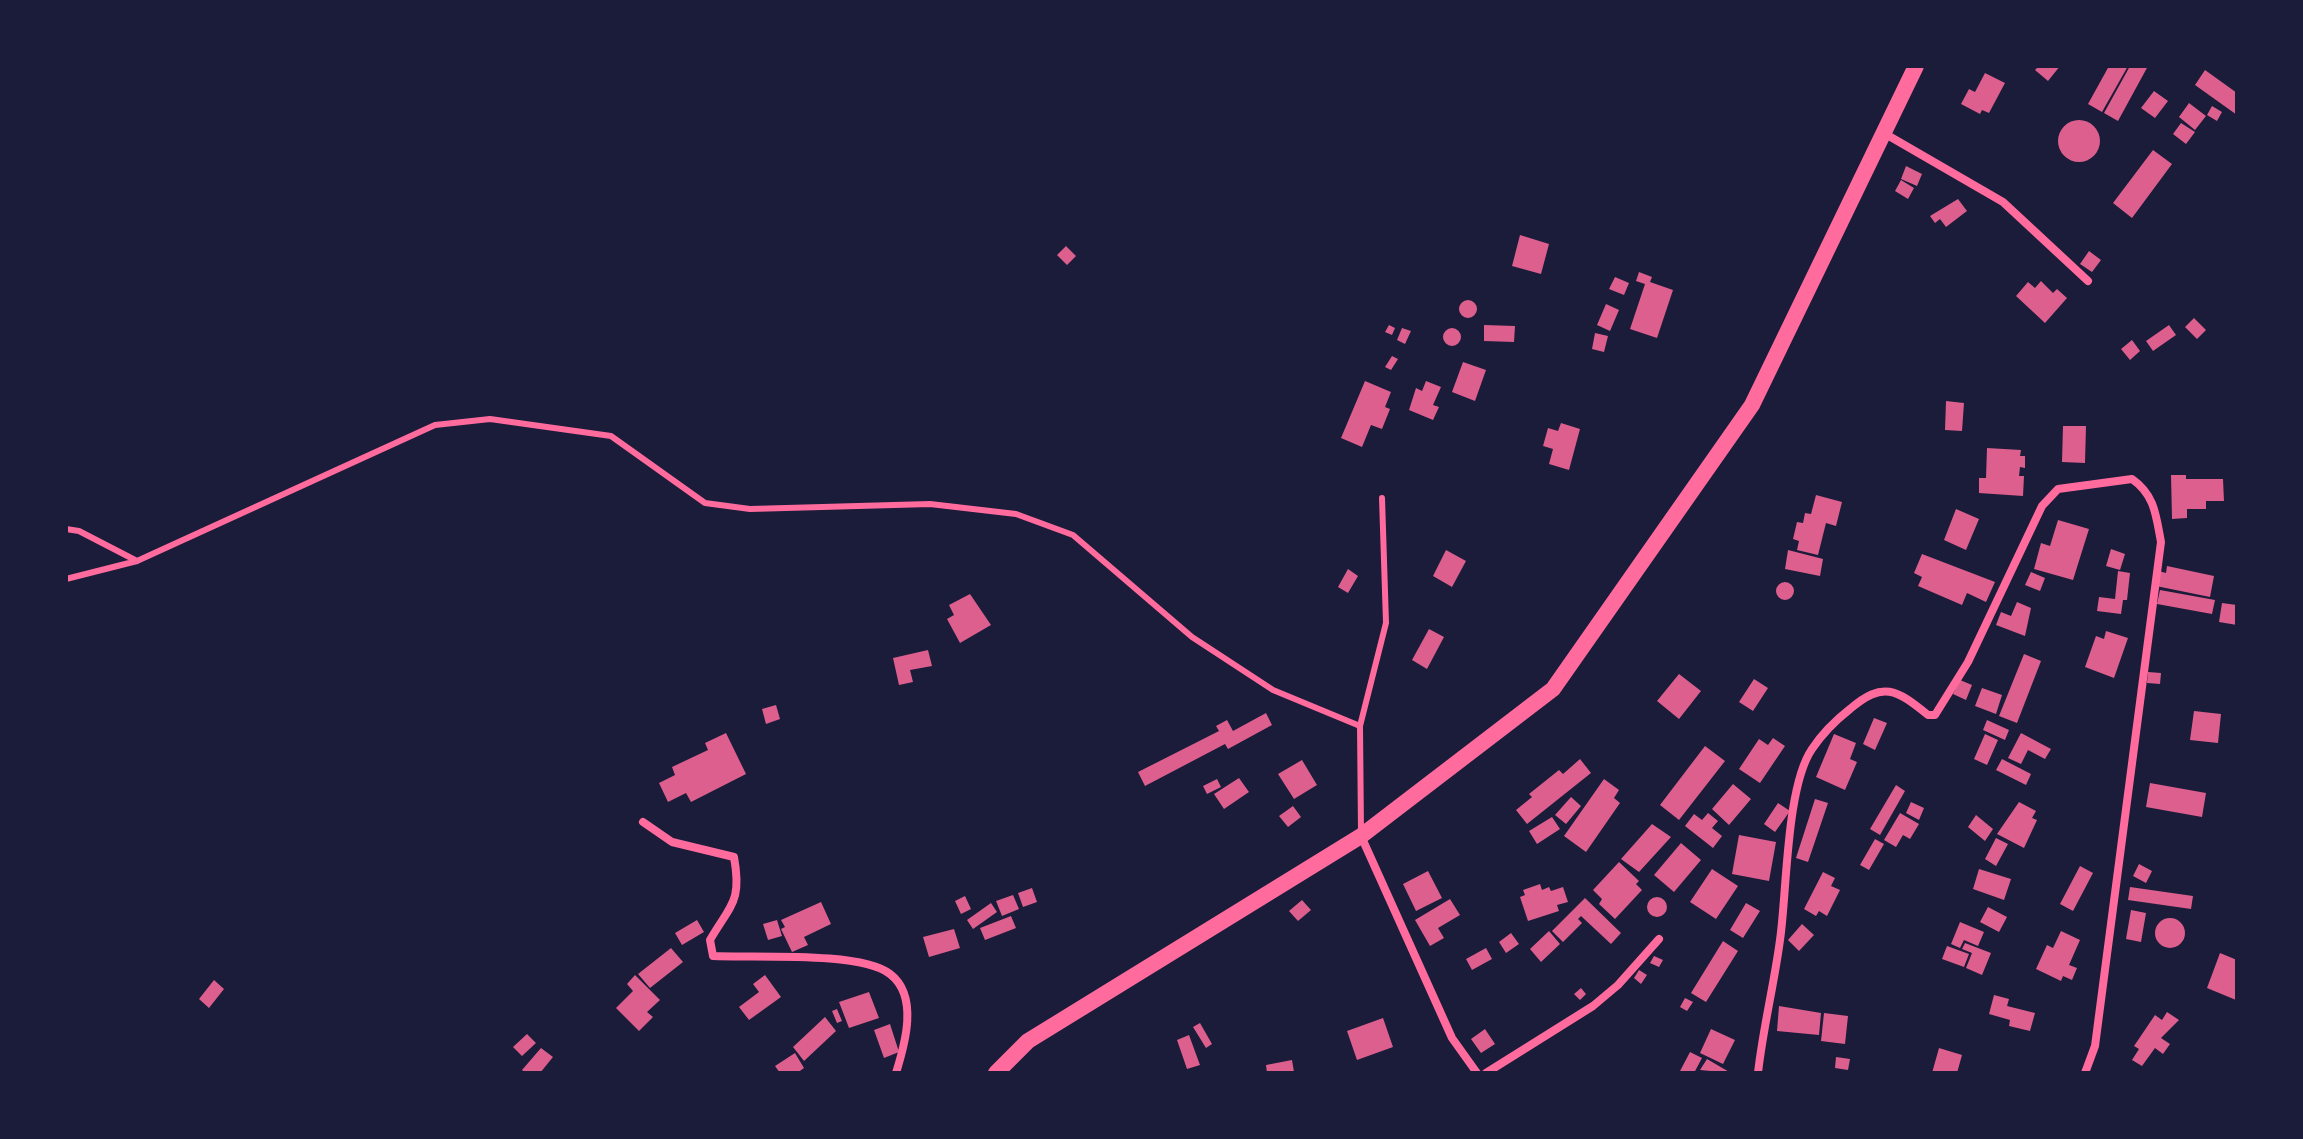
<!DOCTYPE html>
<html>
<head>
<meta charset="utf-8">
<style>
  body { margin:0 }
  #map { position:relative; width:2303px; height:1139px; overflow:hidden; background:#1b1b3a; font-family:Inter,sans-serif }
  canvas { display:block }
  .frame { position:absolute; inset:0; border:68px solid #1b1b3a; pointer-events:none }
</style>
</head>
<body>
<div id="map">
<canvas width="2303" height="1139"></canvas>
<div class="frame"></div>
</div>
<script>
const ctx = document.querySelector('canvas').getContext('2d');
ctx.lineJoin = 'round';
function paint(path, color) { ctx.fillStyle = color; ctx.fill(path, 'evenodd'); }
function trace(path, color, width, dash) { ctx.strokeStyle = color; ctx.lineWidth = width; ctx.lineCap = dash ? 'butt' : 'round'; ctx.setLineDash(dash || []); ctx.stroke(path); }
paint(new Path2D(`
  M2039,66H2060L2048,81L2035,70Z
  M2109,66H2128L2102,112L2088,104Z
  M2130,66H2148L2118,121L2104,113Z
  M2205,70L2237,93V115L2195,85Z
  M1985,73L2005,83L1989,113L1982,110L1980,114L1961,104L1969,89L1975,92Z
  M2154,91L2168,101L2155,118L2141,108Z
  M2189,103L2206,116L2195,130L2179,117Z
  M2212,106L2222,112L2217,121L2207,115Z
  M2058 141a21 21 0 1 1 42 0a21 21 0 1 1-42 0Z
  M2181,123L2195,132L2186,144L2173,134Z
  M2153,150L2172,164L2132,218L2113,203Z
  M1906,166L1922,174L1917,186L1901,179Z
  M1901,180L1914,188L1908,199L1895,191Z
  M1958,199L1967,211L1946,227L1940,219L1935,223L1930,216Z
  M1520,235L1549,244L1541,274L1512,266Z
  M1066,246L1076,256L1067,265L1057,255Z
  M2089,251L2101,260L2092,272L2080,264Z
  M1639,272L1652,277L1650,282L1673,290L1657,338L1630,329L1645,284L1636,281Z
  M1615,277L1629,283L1624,295L1609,289Z
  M2041,281L2053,293L2057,289L2067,298L2045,323L2016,296L2028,282L2035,288Z
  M1459 309a9 9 0 1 1 18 0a9 9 0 1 1-18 0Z
  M1606,304L1619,310L1610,331L1597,325Z
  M2194,318L2206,330L2197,339L2185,327Z
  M1389,325L1395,328L1392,335L1385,332Z
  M1484,325L1515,326L1514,342L1484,341Z
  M2169,325L2176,335L2153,351L2146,341Z
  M1443 337a9 9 0 1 1 18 0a9 9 0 1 1-18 0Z
  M1402,328L1411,331L1405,344L1397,340Z
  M1595,333L1608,336L1604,352L1592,349Z
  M2132,340L2140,351L2130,360L2121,349Z
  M1392,356L1398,359L1391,370L1385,367Z
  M1463,362L1486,370L1475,401L1452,392Z
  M1365,381L1391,392L1385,407L1390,409L1382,429L1371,425L1362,447L1341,438Z
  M1426,381L1441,387L1433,405L1439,407L1433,420L1409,410L1416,388L1422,391Z
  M1946,401L1964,403L1962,431L1945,430Z
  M1561,423L1580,429L1569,470L1549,464L1553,449L1543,446L1548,428L1558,431Z
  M2063,426H2086L2085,463L2062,462Z
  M1987,448L2021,450L2020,456H2025V468L2020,467L2019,476H2024L2023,496L1979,493V478H1986Z
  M2171,475H2186V479H2223L2224,501H2206V509H2187V518L2172,519Z
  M1816,495L1842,502L1836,526L1826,523L1818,555L1797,550L1799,541L1793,539L1797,522L1803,523L1805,513L1811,514Z
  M1956,509L1979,519L1966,550L1944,540Z
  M2058,520L2089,529L2073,580L2034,569L2041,543L2050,546Z
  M2111,549L2125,554L2120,570L2106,566Z
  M1446,550L1466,561L1452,587L1433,576Z
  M1788,550L1823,559L1820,576L1785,569Z
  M1922,554L1995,582L1986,602L1967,593L1962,605L1918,586L1922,577L1914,573Z
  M2167,566L2214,576L2210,597L2156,586L2159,571L2166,573Z
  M1348,569L1358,576L1348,593L1338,587Z
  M2118,571L2130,573L2127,600H2123L2121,614L2097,611L2099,597L2115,599Z
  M2031,572L2045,578L2040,591L2025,585Z
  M1776 591a9 9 0 1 1 18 0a9 9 0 1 1-18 0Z
  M2160,590L2215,600L2212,614L2157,604Z
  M970,594L991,625L960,643L947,619L954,615L949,605Z
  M2017,602L2031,608L2025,636L1996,625L2001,612L2011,616Z
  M2222,603L2237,605V625L2219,622Z
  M1429,629L1444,637L1427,669L1412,660Z
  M2106,631L2128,638L2114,678L2085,667L2096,636L2104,639Z
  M928,650L932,666L910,670L913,682L899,685L893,658Z
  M2024,654L2041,661L2017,723L1999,716Z
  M2148,672L2161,673L2160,684L2147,683Z
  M1679,674L1701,691L1679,719L1657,701Z
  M1754,679L1768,688L1753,711L1739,702Z
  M1960,680L1972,685L1966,700L1953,694Z
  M1982,688L2002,695L1996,714L1975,706Z
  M776,705L780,719L766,724L762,709Z
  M2194,711L2221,714L2218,743L2190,740Z
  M1266,713L1272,725L1228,749L1225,744L1145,786L1138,772L1219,731L1216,726L1227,720L1233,731Z
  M1874,718L1887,723L1875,750L1863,744Z
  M1987,720L2009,730L2005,740L1983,730Z
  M726,733L746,774L691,802L686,793L668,802L659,783L675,775L672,767L708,750L705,743Z
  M2021,733L2051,749L2045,759L2028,750L2021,764L2008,758Z
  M1834,734L1856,743L1850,759L1857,762L1845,790L1816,777Z
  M1985,734L1998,740L1987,765L1974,759Z
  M1773,738L1785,746L1760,783L1739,769L1759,739L1768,745Z
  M1705,746L1725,761L1679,820L1660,805Z
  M1580,759L1591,773L1527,824L1516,810L1532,797L1529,794L1559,770L1563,774Z
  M2002,759L2031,774L2026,785L1996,770Z
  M1302,760L1317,785L1294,799L1278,774Z
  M1239,778L1249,792L1224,809L1214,794Z
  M1217,779L1221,787L1207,794L1203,786Z
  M1604,779L1619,790L1614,798L1620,803L1586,852L1564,836Z
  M2150,783L2206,793L2202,817L2146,807Z
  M1733,784L1751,799L1729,825L1712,809Z
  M1896,785L1905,791L1880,835L1870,829Z
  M1571,797L1581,806L1566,824L1555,815Z
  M1815,799L1828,803L1808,862L1796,858Z
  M1911,802L1924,808L1919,820L1906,813Z
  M2019,802L2036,811L2032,818L2037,820L2024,848L1997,834Z
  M1778,803L1790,811L1775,832L1764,824Z
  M1293,806L1301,817L1288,827L1279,816Z
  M1708,813L1718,821L1712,828L1722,836L1713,848L1685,826L1694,814L1702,820Z
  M1900,813L1919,824L1910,839L1903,835L1896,847L1884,840Z
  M1976,815L1993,829L1985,841L1968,827Z
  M1552,817L1560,829L1537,844L1529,831Z
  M1652,824L1671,837L1639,872L1621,859Z
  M1739,835L1776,842L1769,881L1732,874Z
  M1996,838L2008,844L1996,866L1985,859Z
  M1875,839L1884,844L1869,870L1860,865Z
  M1681,843L1701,860L1674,892L1654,875Z
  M1619,862L1639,881L1636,884L1642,890L1615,919L1599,904L1602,899L1593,890Z
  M2139,864L2152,871L2146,883L2133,876Z
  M2080,866L2093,873L2073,911L2060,904Z
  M1712,869L1738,886L1716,919L1690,902Z
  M1979,869L2011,879L2004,900L1973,889Z
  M1428,871L1442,898L1416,911L1403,884Z
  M1823,872L1835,878L1831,886L1840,890L1827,916L1819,911L1816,916L1804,909Z
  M1540,884L1542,890L1549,887L1551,891L1563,887L1568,902L1557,905L1559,911L1528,921L1520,897L1525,895L1523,890Z
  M2130,887L2193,896L2191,909L2128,900Z
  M1032,888L1037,902L1023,907L1018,893Z
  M1013,895L1019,909L1002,916L996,901Z
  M965,896L971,909L961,914L955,901Z
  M1647 907a10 10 0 1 1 20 0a10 10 0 1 1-20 0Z
  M1585,898L1621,933L1611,944L1581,916L1578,919L1582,923L1563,942L1552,931Z
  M1450,899L1460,915L1438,928L1444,938L1430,946L1415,920Z
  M1302,900L1311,910L1298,921L1289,911Z
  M821,902L831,924L804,937L808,945L792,952L781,929L785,927L781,920Z
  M991,903L997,912L973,929L967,920Z
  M1746,903L1760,911L1743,938L1730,930Z
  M1988,907L2007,917L1999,932L1980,922Z
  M2131,910L2146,913L2141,942L2126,939Z
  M1011,916L1016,928L985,940L980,928Z
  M2155 933a15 15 0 1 1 30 0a15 15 0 1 1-30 0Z
  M697,920L704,932L682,945L675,933Z
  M777,920L782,936L768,940L763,924Z
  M1960,922L1984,932L1978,946L1964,940L1960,948L1951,944Z
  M1802,924L1814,935L1799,951L1788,940Z
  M954,929L960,948L929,957L923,937Z
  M1549,931L1560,944L1541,962L1530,949Z
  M2061,931L2080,940L2069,965L2077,968L2072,980L2063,976L2061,981L2036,969L2047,945L2053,948Z
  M1511,933L1519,944L1506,953L1499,942Z
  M1723,941L1738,951L1706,1002L1691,993Z
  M1965,943L1991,953L1982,975L1966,968L1972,953L1962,949Z
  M1947,946L1969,954L1964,967L1942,959Z
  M671,948L683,962L650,988L638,974Z
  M1486,948L1492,959L1472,970L1466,959Z
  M2220,953L2237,960L2236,1000L2207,988Z
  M1654,956L1663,960L1659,967L1650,963Z
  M1639,970L1647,975L1641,984L1634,978Z
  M635,975L660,1000L647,1012L653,1017L639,1031L616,1008L633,991L627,984Z
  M765,975L781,997L749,1020L739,1007L759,992L753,984Z
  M214,980L224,989L209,1008L199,999Z
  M1581,988L1586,994L1580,1000L1574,994Z
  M869,992L879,1018L849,1028L839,1002Z
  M1994,995L2009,999L2007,1006L2035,1013L2030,1031L2009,1026L2010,1020L1989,1014Z
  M1685,998L1693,1002L1687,1011L1680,1007Z
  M1779,1006L1821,1013L1819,1035L1777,1031Z
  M837,1009L842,1021L837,1023L832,1011Z
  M2167,1012L2179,1020L2161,1038L2170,1044L2163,1054L2155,1048L2142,1066L2132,1060L2139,1049L2134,1046L2155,1015L2162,1020Z
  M1824,1013L1848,1016L1845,1044L1821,1041Z
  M825,1017L836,1031L804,1061L793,1047Z
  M1383,1018L1393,1047L1357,1060L1347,1031Z
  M1200,1023L1212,1044L1206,1048L1193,1027Z
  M890,1024L899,1052L884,1058L874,1030Z
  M1485,1029L1495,1044L1481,1053L1471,1039Z
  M1711,1029L1735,1040L1723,1064L1700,1053Z
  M527,1034L536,1043L522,1056L513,1047Z
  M1189,1035L1200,1065L1187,1069L1177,1040Z
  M541,1048L553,1057L540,1073H526L522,1070Z
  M1939,1048L1962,1055L1957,1073H1932Z
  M1690,1052L1702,1058L1694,1073H1679Z
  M795,1053L804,1068L797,1073H780L775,1066Z
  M1836,1057L1850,1059L1848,1070L1835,1068Z
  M1707,1059L1731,1073L1700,1070Z
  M1292,1060L1294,1072L1267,1073L1266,1065Z`), '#dd5f8e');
trace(new Path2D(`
  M66,529L79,531L137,561
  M66,579L137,561L435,425L490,419L611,436L705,503L750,509L930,504L1016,514L1073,535L1192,637L1273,690L1360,726
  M1361,832L1360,726L1386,623L1382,498`), '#ff6b9d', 6);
trace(new Path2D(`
  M1882,132L2003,202L2088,281
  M643,822L672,842L734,857C742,902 731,904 710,940L713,956C752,958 861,951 890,974C919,996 905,1044 896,1073
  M1361,836L1452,1038L1477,1073
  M1486,1073L1593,1006L1618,985L1659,939
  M1758,1073C1763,1028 1774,985 1780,940C1787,892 1786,787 1812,749C1822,734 1836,720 1850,709C1883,681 1896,689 1928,715H1935L1968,662L2042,506L2058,489L2132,479C2155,495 2156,516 2161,542L2095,1046L2085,1073`), '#ff6b9d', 8);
trace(new Path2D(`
  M996,1073L1028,1041L1361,836L1553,689L1752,405L1916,66`), '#ff6b9d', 16);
</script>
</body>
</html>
